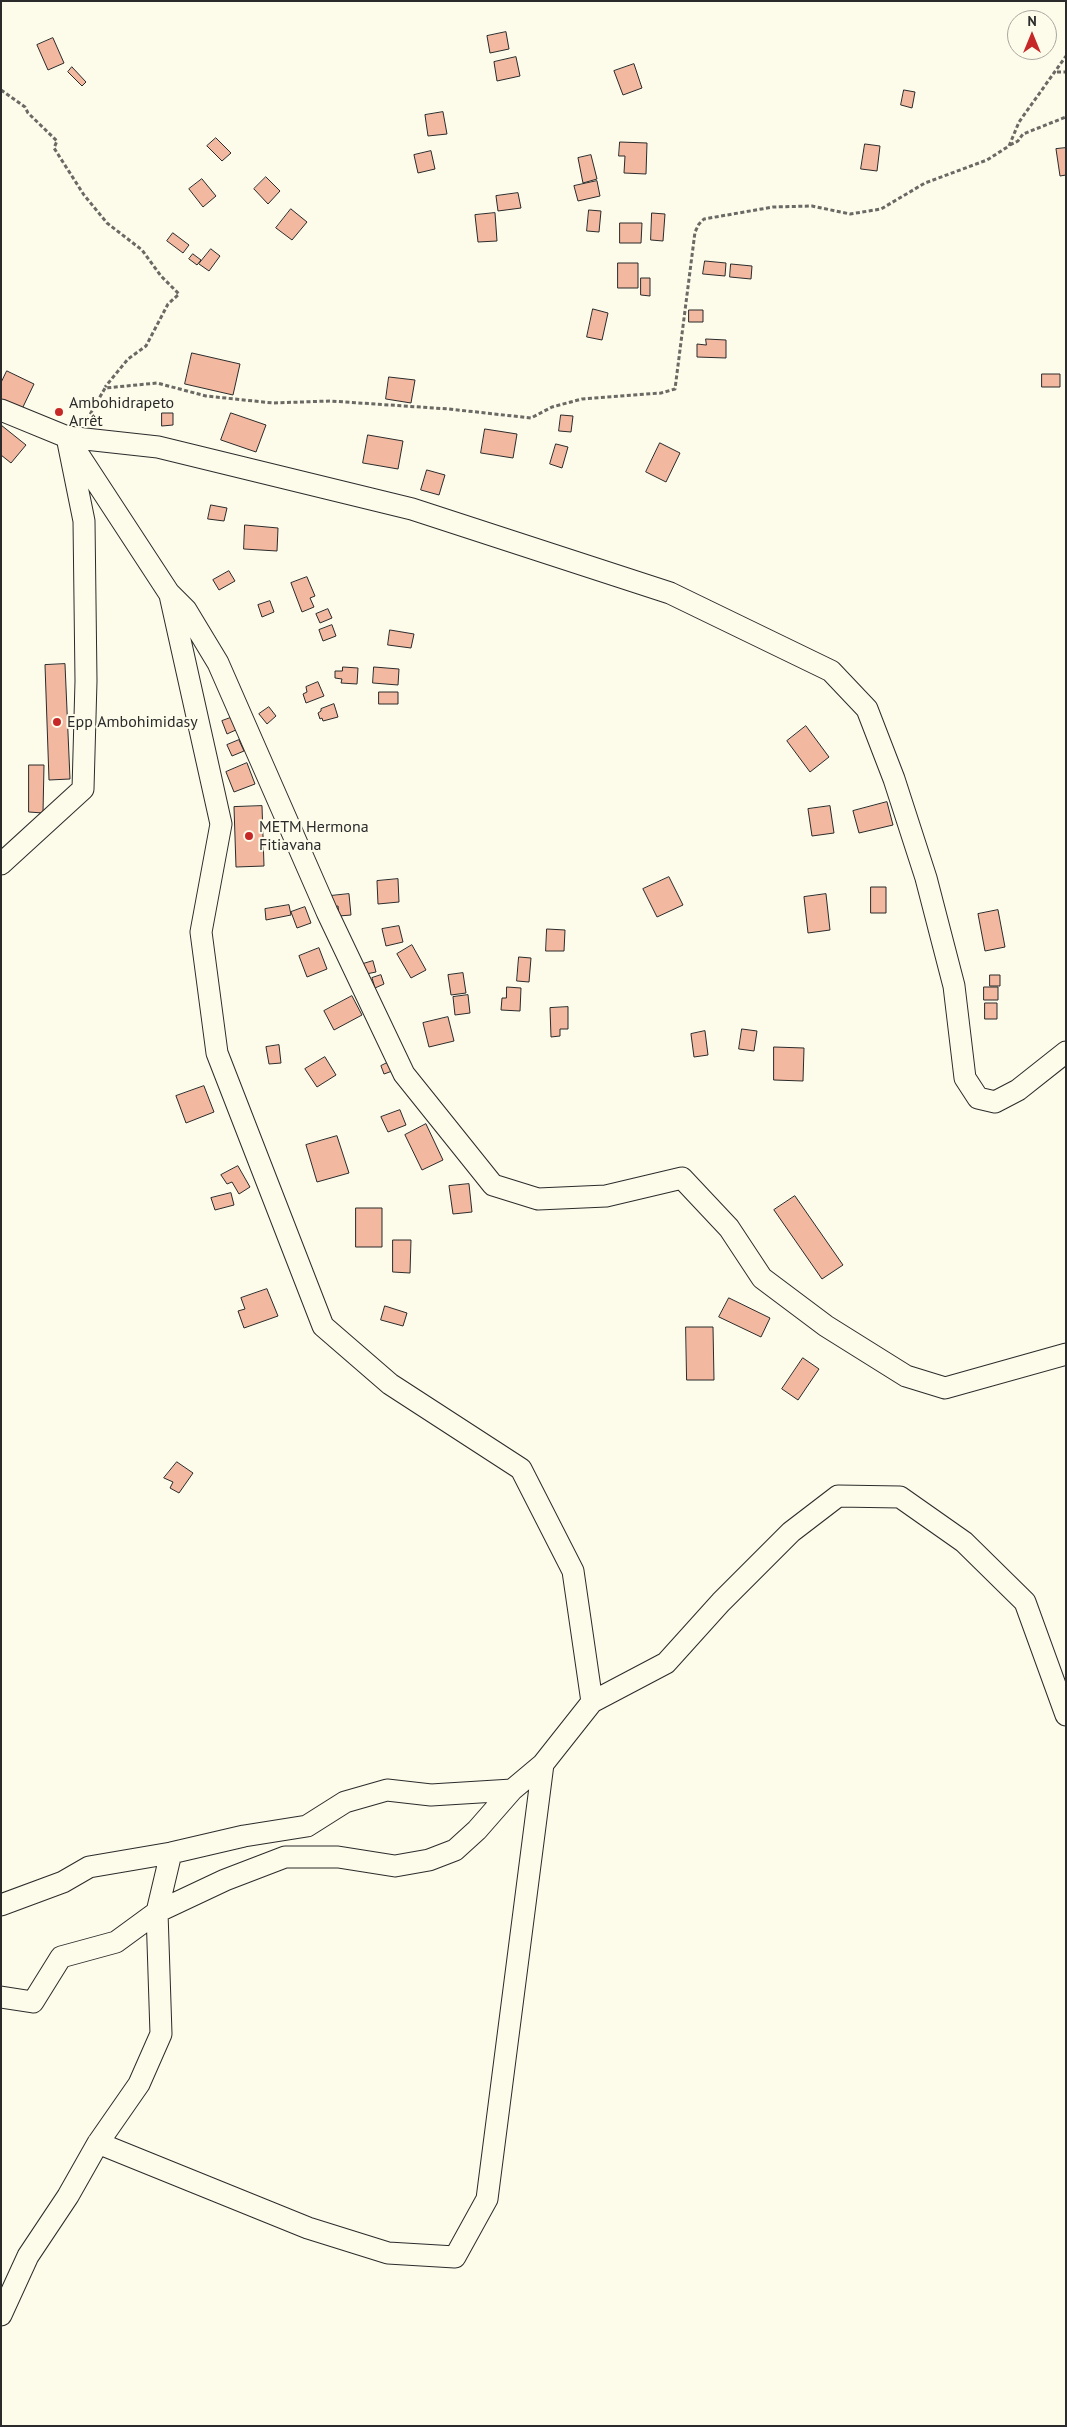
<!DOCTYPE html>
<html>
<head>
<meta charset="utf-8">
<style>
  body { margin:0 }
  #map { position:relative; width:1067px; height:2427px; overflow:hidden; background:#fdfbea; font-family:"PT Sans",sans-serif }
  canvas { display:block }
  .frame { position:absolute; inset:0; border:2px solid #2b2b2b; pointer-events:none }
  .north { position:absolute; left:1007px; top:10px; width:50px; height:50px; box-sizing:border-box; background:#fdfbea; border:1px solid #a9a89e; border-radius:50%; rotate:0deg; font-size:14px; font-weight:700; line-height:20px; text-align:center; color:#2b2b2b }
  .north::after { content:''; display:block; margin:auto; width:18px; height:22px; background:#c62828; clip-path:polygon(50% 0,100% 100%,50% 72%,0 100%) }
</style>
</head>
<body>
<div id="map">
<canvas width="1067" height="2427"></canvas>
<div class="frame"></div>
<div class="north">N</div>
</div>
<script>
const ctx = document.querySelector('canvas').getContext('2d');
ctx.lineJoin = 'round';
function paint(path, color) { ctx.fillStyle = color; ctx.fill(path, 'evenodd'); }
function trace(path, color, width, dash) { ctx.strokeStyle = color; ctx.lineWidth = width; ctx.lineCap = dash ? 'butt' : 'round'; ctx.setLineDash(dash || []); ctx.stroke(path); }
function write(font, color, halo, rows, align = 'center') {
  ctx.font = font + ' "PT Sans",sans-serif'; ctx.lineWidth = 4; ctx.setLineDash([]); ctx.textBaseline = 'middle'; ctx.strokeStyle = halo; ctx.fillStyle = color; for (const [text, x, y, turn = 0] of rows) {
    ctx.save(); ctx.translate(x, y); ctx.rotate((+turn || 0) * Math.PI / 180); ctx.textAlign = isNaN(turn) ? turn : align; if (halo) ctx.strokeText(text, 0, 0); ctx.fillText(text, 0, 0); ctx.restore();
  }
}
const building = new Path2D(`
  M506,32L509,49L490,53L487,36Z
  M53,38L64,63L48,70L37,45Z
  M516,57L520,76L497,81L494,62Z
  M634,64L642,88L623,95L614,71Z
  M72,67L86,82L82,86L68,72Z
  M904,90L915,92L912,108L901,105Z
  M443,112L447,134L428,136L425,115Z
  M216,138L231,153L222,161L207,146Z
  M620,142L647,143L646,174L624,173L625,156H619Z
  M865,144L880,146L877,171L861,169Z
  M1066,148V175L1060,176L1056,149Z
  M431,151L435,169L418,173L414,155Z
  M591,155L597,179L583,183L578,158Z
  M266,177L280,191L268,204L254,189Z
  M202,179L216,196L203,207L189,189Z
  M597,181L600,196L578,201L574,186Z
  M518,193L521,208L498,211L496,196Z
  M291,209L307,222L292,240L276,228Z
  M589,210L601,211L599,232L587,231Z
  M495,213L497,241L478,242L475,215Z
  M652,213L665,214L663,241L651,240Z
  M620,223H642L641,243H620Z
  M173,233L189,245L183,253L167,241Z
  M211,249L220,256L209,271L199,264Z
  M193,254L201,260L197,265L189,259Z
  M705,261L726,263L725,276L703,274Z
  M618,263H638V288H618Z
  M731,264L752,266L751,279L730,277Z
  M641,278H650V296L641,295Z
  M593,309L608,313L602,340L587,337Z
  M689,310H703V322H689Z
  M706,339L726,340V358L697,357V344L706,345Z
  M192,353L240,364L233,395L185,384Z
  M7,371L34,384L22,409L1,399V383Z
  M1042,374H1060V387H1042Z
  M389,377L415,380L411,403L386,399Z
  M162,413H173V425L162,426Z
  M231,413L266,425L256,452L221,440Z
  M561,415L573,416L571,432L559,431Z
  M1,425L26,445L11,463L1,455Z
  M485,429L517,434L513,458L481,453Z
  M368,435L403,441L398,469L363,463Z
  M660,443L680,453L666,482L646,472Z
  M556,444L568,447L562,468L550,464Z
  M427,470L445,475L439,495L421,490Z
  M211,505L227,508L224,521L208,519Z
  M245,525L278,528L277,551L244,549Z
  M229,571L235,581L219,590L213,580Z
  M307,577L315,596L310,598L314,607L302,612L291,583Z
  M270,601L274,612L262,617L258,605Z
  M328,609L332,618L320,623L316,614Z
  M332,625L336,636L323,641L319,630Z
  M390,630L414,634L411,648L388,645Z
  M65,664L70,779L49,780L45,665Z
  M343,667L358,668L357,684L341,683L342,679L335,678V671H342Z
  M374,667L399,669L398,685L373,683Z
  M318,682L324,696L306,703L303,694L307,692L306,687Z
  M379,692H398V704H379Z
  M334,704L338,717L323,721L322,718L320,719L318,713L321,711V709Z
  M269,707L276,716L267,724L259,714Z
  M233,717L238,729L227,734L222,721Z
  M806,726L829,757L810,772L787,741Z
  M239,740L244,751L232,756L227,745Z
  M247,763L255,784L234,792L226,772Z
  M29,765H44L43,813L29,812Z
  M887,802L893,825L859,833L853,811Z
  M262,806L264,866L236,867L234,807Z
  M830,806L834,833L812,836L808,809Z
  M669,877L683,905L657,917L643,889Z
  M398,879L399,902L378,904L377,881Z
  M871,887H886V913H871Z
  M349,894L351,915L339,916L338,906L331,907L330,896Z
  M826,894L830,930L808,933L804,897Z
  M289,905L291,915L266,920L265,909Z
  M305,907L311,923L297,928L291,912Z
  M998,910L1005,947L985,951L978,914Z
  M399,926L403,942L386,946L382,929Z
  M547,929L565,930L564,951H546Z
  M412,945L426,970L411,978L397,954Z
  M319,948L327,969L307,977L299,956Z
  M519,957L531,958L529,982L517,981Z
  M373,961L376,972L366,974L363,964Z
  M463,973L466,993L451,995L448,975Z
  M381,975L384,984L375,988L372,978Z
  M990,975H1000V986H990Z
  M507,987L521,988L520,1011L501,1010L502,998H506Z
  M984,987H998V1000H984Z
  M468,995L470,1013L455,1015L453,997Z
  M352,996L362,1015L334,1030L324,1011Z
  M985,1003H997V1019H985Z
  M568,1007V1029H560V1036L551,1037L550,1008Z
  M448,1017L454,1041L429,1047L423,1023Z
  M742,1029L757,1031L754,1051L739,1049Z
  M705,1031L708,1055L694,1057L691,1034Z
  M279,1045L281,1063L269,1064L266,1047Z
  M774,1047L804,1048L803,1081L774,1080Z
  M325,1057L336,1075L317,1087L305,1069Z
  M391,1061L395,1070L384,1074L381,1066Z
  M204,1086L214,1112L186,1123L176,1096Z
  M400,1110L406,1125L388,1132L381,1117Z
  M426,1124L443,1160L422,1170L405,1135Z
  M337,1136L349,1173L317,1182L306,1145Z
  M238,1166L250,1187L239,1194L232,1182L227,1184L221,1175Z
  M469,1184L472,1212L453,1214L449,1186Z
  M231,1193L234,1205L215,1210L211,1198Z
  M795,1196L843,1265L822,1279L774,1210Z
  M356,1208H382V1247H356Z
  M393,1240H411L410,1273L393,1272Z
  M267,1289L278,1316L244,1328L238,1311L245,1309L241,1298Z
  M729,1298L770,1318L761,1337L719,1317Z
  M385,1306L407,1313L403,1326L381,1320Z
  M686,1327H713L714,1380H687Z
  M803,1358L819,1369L798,1400L782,1389Z
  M177,1462L193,1473L179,1493L170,1488L173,1482L164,1478Z`);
paint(building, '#f2b8a0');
trace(building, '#2b2b2b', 1);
const minor = new Path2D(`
  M1,410L67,437L158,447L412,509L670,593L831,671L867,709L894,779L926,878L954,986L965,1078L978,1098L995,1102L1018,1090L1066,1052
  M1,864L83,789L86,681L84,521L67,437L169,593L186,610L218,663L327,912L404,1074L493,1185L538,1199L606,1196L682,1178L729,1228L762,1278L826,1326L906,1376L945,1388L1066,1354
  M592,1702L666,1663L721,1602L791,1532L838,1496L900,1497L964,1542L1025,1602L1066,1715
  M1,1905L63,1882L89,1867L171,1853L244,1836L307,1826L345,1802L387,1790L431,1795L512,1790
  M1,1997L33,2002L61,1957L116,1942L157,1912L225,1880L285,1857H338L395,1866L429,1860L455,1850L477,1830L512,1790L543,1764L592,1702L573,1571L521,1469L390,1384L323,1326L217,1053L201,932L221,824L170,595
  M98,2143L308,2228L388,2253L455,2257L487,2199L543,1764
  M1,2315L28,2256L68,2196L98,2143L139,2084L161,2034L157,1912L171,1853`);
trace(minor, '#2b2b2b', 23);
trace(new Path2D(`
  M1057,72H1066
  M1,90L25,107L28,113L57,141L54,148L84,195L107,223L142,250L161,276L179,294L168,304L146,346L128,359L105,387
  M1010,145L1018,141L1023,134L1066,117
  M87,420L105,388L157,383L206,396L273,403L330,401L449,409L531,418L552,407L582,399L661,393L675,389L695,232L699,224L704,219L773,207L812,206L850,214L881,209L925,183L987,160L1009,146L1019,122L1066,56`), '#6a6964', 3, [4, 2.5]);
trace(minor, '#fdfbea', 21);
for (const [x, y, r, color] of [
  [59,412,5,"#c62828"],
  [57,722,5,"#c62828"],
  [249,836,5,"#c62828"]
]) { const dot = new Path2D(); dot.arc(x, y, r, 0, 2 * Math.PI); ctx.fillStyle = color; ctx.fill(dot); trace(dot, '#fdfbea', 2); }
write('16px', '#2b2b2b', '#fdfbea', [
  ["Ambohidrapeto",69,403],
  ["Arrêt",69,421],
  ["Epp Ambohimidasy",67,722],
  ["METM Hermona",259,827],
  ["Fitiavana",259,845]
], 'left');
</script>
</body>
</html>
